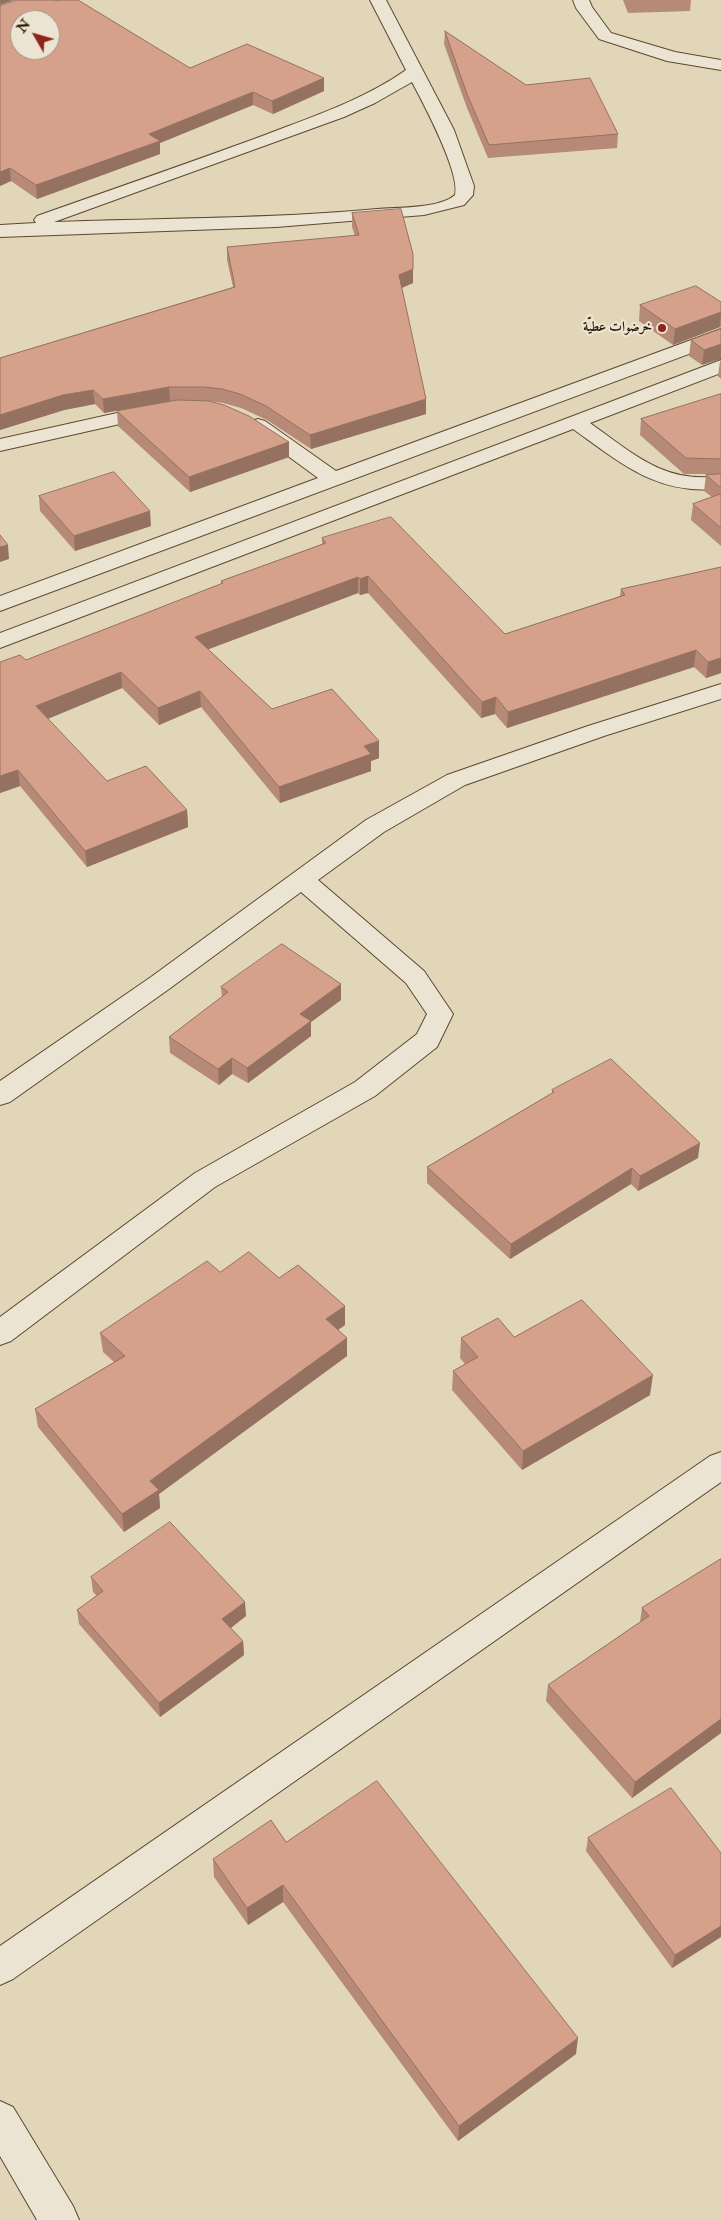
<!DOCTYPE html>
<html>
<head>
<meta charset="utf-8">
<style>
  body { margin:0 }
  #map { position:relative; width:721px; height:2220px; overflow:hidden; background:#e2d6b9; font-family:"IM FELL Double Pica",serif }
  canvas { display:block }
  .north { position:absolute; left:10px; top:10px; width:50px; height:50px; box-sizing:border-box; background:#ece4d2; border:1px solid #a1927f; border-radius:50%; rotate:308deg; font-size:14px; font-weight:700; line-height:20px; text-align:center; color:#311703 }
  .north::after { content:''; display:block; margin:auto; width:18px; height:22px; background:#8f2418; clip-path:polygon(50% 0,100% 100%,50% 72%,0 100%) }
</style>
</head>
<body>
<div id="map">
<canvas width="721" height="2220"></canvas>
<div class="north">N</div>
</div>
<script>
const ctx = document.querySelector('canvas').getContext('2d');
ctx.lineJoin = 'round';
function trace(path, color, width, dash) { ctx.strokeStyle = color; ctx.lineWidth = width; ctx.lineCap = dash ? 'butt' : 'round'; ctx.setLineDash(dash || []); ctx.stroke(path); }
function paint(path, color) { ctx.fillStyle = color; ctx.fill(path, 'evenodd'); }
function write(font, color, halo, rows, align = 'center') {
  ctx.font = font + ' "IM FELL Double Pica",Amiri,serif'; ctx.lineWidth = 4.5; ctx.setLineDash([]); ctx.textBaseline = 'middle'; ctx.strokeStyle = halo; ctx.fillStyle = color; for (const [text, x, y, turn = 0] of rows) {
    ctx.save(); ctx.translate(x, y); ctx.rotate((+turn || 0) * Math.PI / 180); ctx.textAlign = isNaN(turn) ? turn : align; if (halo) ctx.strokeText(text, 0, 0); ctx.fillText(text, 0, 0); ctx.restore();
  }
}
const minor = new Path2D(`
  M370,0H386L454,130L474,186L473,195L464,205L424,215L276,227L0,237V225L36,223L34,220L37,216C113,189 189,163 265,135C314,116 363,100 406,70ZM412,82C423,103 461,173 455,195C439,209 399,207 377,209C270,219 162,218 54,222L344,117L375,103Z
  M573,0H589L592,7L611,33L675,52L721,60V70L667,61L599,39L576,8Z
  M721,329V342L0,611V596L318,478L251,429L248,425L251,421L258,419L265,421L336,471Z
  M721,360V373L590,423C634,454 664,484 721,476V488C659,497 621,463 573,429L0,648V633Z
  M153,405L160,407L163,411L160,415L0,451V439Z
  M721,684V699L604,736L465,785L384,832L318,880L424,971L453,1014L437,1047L375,1096L215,1187L11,1341L0,1345V1317L195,1173L355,1082L417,1034L427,1014L406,983L301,892L169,989L10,1102L0,1105V1081L151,977L366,820L447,775L588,726Z
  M721,1452V1482L13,1979L0,1985V1946L710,1456Z
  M0,2101L13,2107L73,2206L79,2220H37L0,2156Z`);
trace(minor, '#5d4730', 2);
paint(minor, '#ece4d2');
paint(new Path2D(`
  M623,0H691L690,11L628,13Z
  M0,6L190,68L324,78V91L273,114L253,105L160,143V154L37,199L11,181L0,186Z
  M445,31L526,85L618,134L617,148L488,158L467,108L444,44Z
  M352,213L413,283L402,288L426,414L311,449L267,420L241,408L223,403L209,401L289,442V457L190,492L118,426L117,411L170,401L104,413L95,404L64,410L0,430V358L233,287L227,260V247L355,236L352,227Z
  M721,302V328L720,327L673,345L639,321L640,305Z
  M721,329L702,365L689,356L691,340Z
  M721,360V379L718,376L720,361Z
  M721,394V546L691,520L693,504L712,497L704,491L706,475L712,474H684L640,435L641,419Z
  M39,496L151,526L75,551L40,511Z
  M322,538L505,634L620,596L621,589L721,567V673L706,678L694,667L507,728L495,714L481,718L368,593L360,595L358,593L208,649L272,709L379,758L371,761V771L280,803L201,707L159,725L122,688L47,719L107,781L187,810L188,827L87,867L20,786L0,793L26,660L221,584V581L322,544Z
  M221,987L341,1000L311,1022V1036L248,1083L232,1074L219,1085L170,1053L169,1037L222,997Z
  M552,1090L698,1158L638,1191L631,1184L510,1259L427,1183V1167L552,1093Z
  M220,1272L279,1278L345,1325L338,1330L347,1338V1356L159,1494L160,1508L124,1532L38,1427L35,1409L114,1362L103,1352L100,1333Z
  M514,1337L650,1395L522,1470L452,1390L453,1371L465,1364L460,1358L461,1338Z
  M721,1559V1733L632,1798L546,1701L548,1685L640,1622L642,1608Z
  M91,1577L246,1616L231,1628L243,1641L244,1655L160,1717L79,1624L77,1610L97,1596L93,1592Z
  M588,1838L721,1853V1937L672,1968L586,1851Z
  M286,1842L576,2054L458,2141L283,1902L248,1925L214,1877L213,1859Z`), '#b78a77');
paint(new Path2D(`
  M0,0H14L0,5Z
  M324,78V91L273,114L272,101Z
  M253,92V105L160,143V154L37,199L36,185L149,134Z
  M10,168L11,181L0,186V172Z
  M413,269V283L399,289V275Z
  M721,312L720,327L673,345L675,329Z
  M721,344V359L702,365L704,350Z
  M169,387L170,401L104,413L103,399Z
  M93,390L95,404L64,410L0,430V415L63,395Z
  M426,399V414L311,449L310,435Z
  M289,442V457L190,492L189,477Z
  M150,511L151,526L75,551L74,536Z
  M8,545L9,559L0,562V547Z
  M368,576V593L360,595V579Z
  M358,577V593L196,654L195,637Z
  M696,650L694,667L507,728L508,712Z
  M721,658V673L706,678L708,662Z
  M121,672L122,688L38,723L36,706Z
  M200,691L201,707L159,725L158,708Z
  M496,697L495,714L481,718L482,702Z
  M379,741V758L371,761V771L280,803L279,787L364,746Z
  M18,770L20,786L0,793V776Z
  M187,810L188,827L87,867L85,851Z
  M341,984V1000L311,1022V1036L248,1083L247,1068L300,1014Z
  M232,1058V1074L219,1085L218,1069Z
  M700,1143L698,1158L638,1191L640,1176Z
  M632,1168L631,1184L510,1259L511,1244Z
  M345,1306V1325L326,1338V1319Z
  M347,1338V1356L159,1494L160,1508L124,1532L122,1514L150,1481Z
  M653,1375L650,1395L522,1470L523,1451Z
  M245,1602L246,1616L224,1633L222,1619Z
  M243,1641L244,1655L160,1717L159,1703Z
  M721,1719V1733L632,1798L635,1782Z
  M283,1885V1902L248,1925L247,1908Z
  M721,1926V1937L672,1968L675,1955Z
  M578,2038L576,2054L458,2141L459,2126Z`), '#957161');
const building = new Path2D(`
  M17,0H54L56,1L61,0H78L190,68L247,44L324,78L272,101L253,92L149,134L160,141L36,185L10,168L0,172V6ZM20,20H50V50H20Z
  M445,31L526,85L590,78L618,134L489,145L467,94Z
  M401,209L413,254V269L399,275L426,399L310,435L266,406L240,394L222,389L204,387H169L103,399L93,390L63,395L0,415V358L235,287L227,247L359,235L352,213Z
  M696,286L721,302V312L675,329L640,305Z
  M721,329V344L704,350L691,340Z
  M721,394V459L686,458L641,419Z
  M178,400L209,401L224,405L249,416L289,442L189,477L117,411Z
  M114,472L150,511L74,536L39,496Z
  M721,474V488L706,475Z
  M721,494V528L693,504Z
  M391,517L505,634L625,595L621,589L721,567V658L708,662L696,650L508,712L496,697L482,702L368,576L360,579L358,577L195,637L272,709L332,689L379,741L364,746L371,754L279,787L200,691L158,708L121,672L36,706L107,781L146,766L187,810L85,851L18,770L0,776V662L20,655L26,660L223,583L221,581L326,543L322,538Z
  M0,535L8,545L0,547Z
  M282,944L341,984L300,1014L311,1021L247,1068L232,1058L218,1069L169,1037L228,992L221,987Z
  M611,1059L700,1143L640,1176L632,1168L511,1244L427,1167L554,1092L552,1090Z
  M249,1252L279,1278L298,1265L345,1306L326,1319L347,1338L150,1481L159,1490L122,1514L35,1409L125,1356L100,1333L207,1261L220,1272Z
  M582,1300L653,1375L523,1451L453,1371L478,1357L461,1338L498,1318L514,1337Z
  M170,1522L245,1602L222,1619L243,1641L159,1703L77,1610L103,1591L91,1577Z
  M721,1559V1719L635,1782L548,1685L649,1616L642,1608Z
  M377,1781L578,2038L459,2126L283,1885L247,1908L213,1859L271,1820L286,1842Z
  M671,1788L721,1853V1926L675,1955L588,1838Z`);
paint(building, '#d5a18a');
trace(building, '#957161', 1);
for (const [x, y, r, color] of [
  [662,328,5,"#8f2418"]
]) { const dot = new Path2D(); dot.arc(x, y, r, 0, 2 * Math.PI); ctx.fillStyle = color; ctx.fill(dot); trace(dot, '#ece4d2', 2); }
write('bold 14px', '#311703', '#ece4d2', [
  ["خرضوات عطيّة",652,328]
], 'right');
</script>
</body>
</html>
